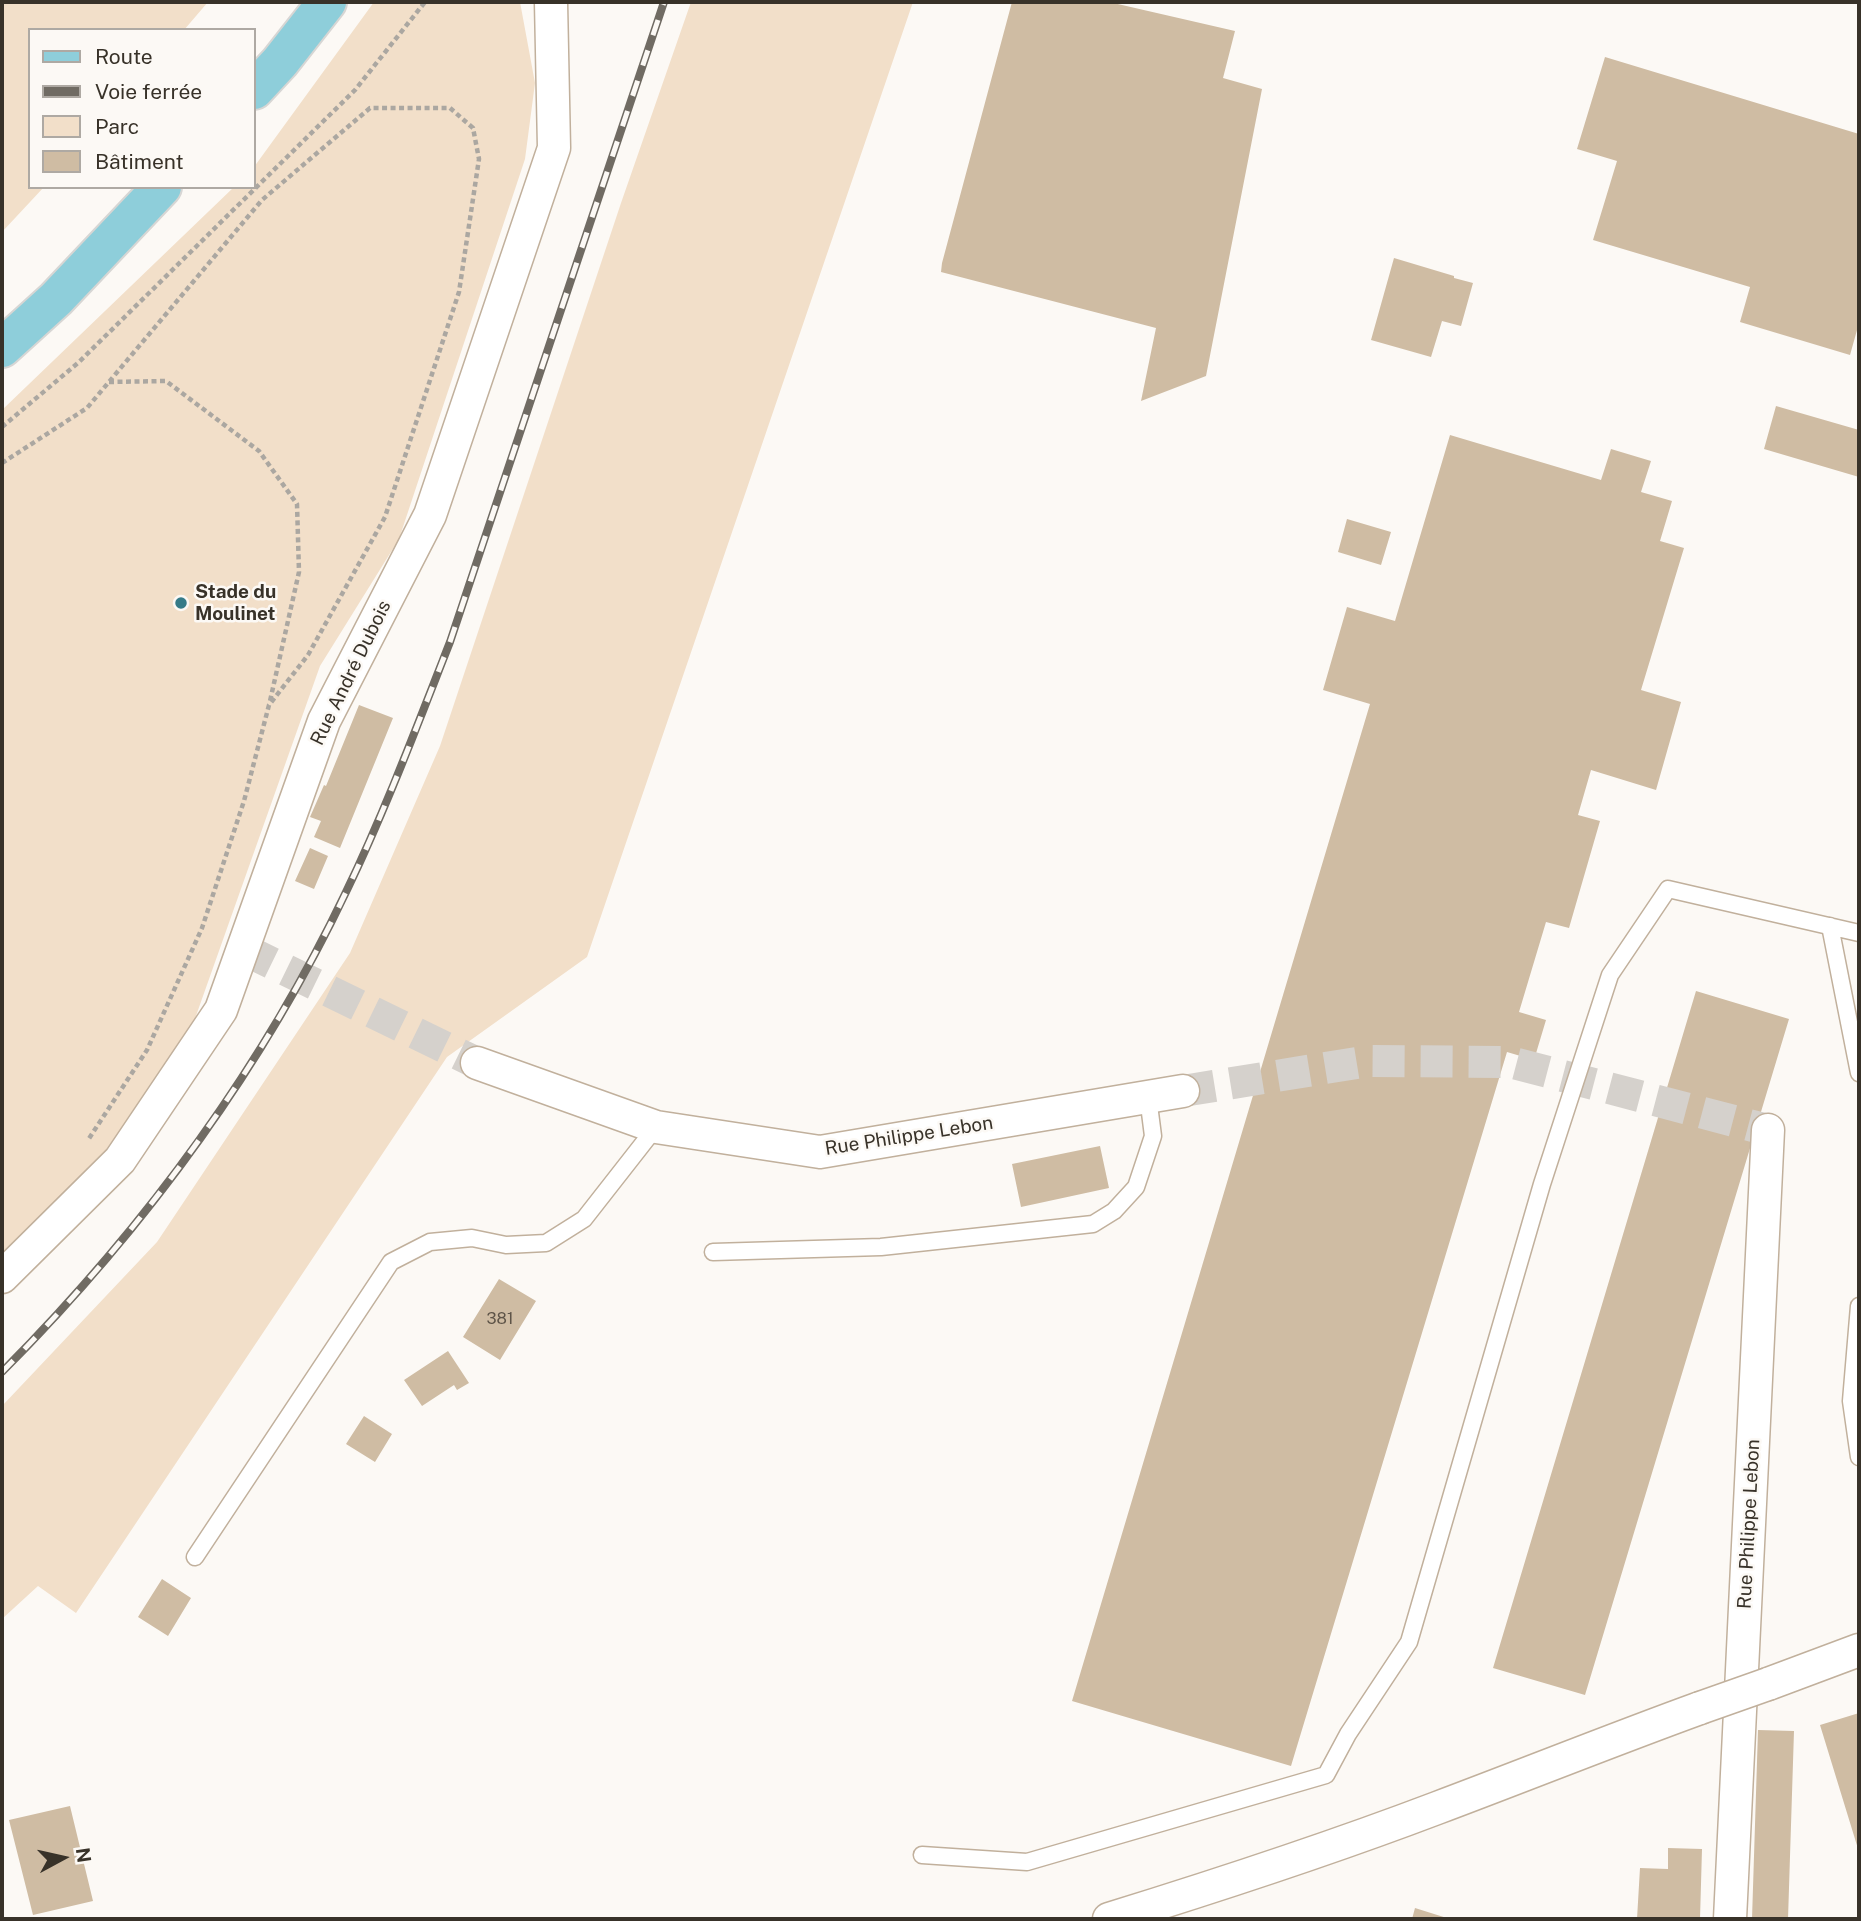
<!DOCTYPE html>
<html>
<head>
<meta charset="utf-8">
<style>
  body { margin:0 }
  #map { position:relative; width:1861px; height:1921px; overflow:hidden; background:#fcf9f5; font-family:"Public Sans",sans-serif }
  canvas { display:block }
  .frame { position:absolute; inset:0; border:4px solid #383229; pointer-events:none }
  .legend { position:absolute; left:28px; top:28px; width:228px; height:161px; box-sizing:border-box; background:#fcf9f5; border:2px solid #aea9a3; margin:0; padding:9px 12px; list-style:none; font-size:21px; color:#383229 }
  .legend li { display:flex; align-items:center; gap:14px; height:35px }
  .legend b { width:35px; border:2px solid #aea9a3 }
  .north { position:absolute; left:28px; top:1823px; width:70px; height:70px; -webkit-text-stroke:5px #fcf9f5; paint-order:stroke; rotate:82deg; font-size:19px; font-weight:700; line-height:28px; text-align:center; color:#383229 }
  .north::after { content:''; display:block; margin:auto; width:24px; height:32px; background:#383229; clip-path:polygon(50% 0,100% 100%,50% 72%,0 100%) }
</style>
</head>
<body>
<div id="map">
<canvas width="1861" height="1921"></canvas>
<div class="frame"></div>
<ul class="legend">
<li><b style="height:9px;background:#8eceda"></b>Route</li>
<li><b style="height:9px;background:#706b63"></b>Voie ferrée</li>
<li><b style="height:19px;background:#f2dfc9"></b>Parc</li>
<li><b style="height:19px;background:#cfbca3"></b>Bâtiment</li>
</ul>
<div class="north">N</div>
</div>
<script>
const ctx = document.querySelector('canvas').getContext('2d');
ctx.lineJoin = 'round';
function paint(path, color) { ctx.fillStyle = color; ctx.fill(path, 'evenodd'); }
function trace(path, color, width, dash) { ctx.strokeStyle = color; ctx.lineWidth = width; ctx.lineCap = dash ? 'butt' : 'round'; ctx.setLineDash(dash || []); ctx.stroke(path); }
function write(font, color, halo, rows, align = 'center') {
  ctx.font = font + ' "Public Sans",sans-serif'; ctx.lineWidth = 5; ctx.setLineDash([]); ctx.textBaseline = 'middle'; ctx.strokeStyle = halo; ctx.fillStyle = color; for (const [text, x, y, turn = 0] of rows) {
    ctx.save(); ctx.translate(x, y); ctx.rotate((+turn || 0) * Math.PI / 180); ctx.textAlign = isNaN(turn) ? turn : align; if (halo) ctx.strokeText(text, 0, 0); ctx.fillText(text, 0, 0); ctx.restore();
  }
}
paint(new Path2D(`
  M2,2H208L184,30H30V187H44L2,232Z
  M374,2H520L535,83L525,159L399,539L320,666L186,1044L134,1117L63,1204L2,1262V410L234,187H254V167Z
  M691,2H913L587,957L447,1057L76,1613L38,1586L2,1619V1406L157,1242L350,953L440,746L621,203Z`), '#f2dfc9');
paint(new Path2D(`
  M1012,2H1109L1235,31L1223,78L1262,89L1206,376L1141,401L1156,328L941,272L942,263Z
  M1605,57L1859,134V323L1850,355L1740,322L1750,287L1593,240L1617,161L1577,149Z
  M1394,258L1454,276V278L1473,283L1461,326L1442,321L1431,357L1371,340Z
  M1776,406L1859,430V477L1764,449Z
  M1450,435L1601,480L1611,449L1651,461L1641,492L1672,501L1660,541L1684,548L1641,690L1681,702L1656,790L1591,770L1578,815L1600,821L1569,928L1546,922L1519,1012L1546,1020L1534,1060L1507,1052L1291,1766L1072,1701L1370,704L1323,690L1347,607L1395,621Z
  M1347,519L1391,532L1381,565L1338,552Z
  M359,705L393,718L340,848L314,837L321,821L310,817L324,785L326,786Z
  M310,848L328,856L314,889L295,881Z
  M1696,991L1789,1019L1585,1695L1493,1668Z
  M1100,1146L1109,1188L1021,1207L1012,1164Z
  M499,1279L536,1301L500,1360L463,1337Z
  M448,1351L469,1383L457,1390L454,1385L422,1406L404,1380Z
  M364,1416L392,1434L375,1462L346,1444Z
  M162,1579L191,1598L168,1636L138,1617Z
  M1859,1713V1852L1820,1725Z
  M1758,1730L1794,1731L1788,1919H1752Z
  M70,1806L93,1901L33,1915L9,1820Z
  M1668,1848L1702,1849L1700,1919H1637L1640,1868L1668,1869Z
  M1415,1908L1450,1919H1412Z`), '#cfbca3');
trace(new Path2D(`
  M243,949L477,1063
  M1183,1091L1369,1061L1510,1062L1768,1130`), '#d5d1cc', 32, [32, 16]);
const service = new Path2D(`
  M1830,926L1859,1073
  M713,1252L881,1247L1093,1224L1114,1211L1136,1187L1153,1136L1148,1097
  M1859,1306L1851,1401L1859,1457
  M195,1557L391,1262L430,1242L472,1238L506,1245L546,1243L584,1219L656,1127
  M922,1855L1027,1862L1326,1775L1348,1734L1409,1642L1542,1184L1610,975L1668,889L1859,933`);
const minor = new Path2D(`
  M477,1063L656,1127L820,1152L1183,1091
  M2,1277L120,1160L221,1010L324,721L430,515L554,148L551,2
  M1768,1684L1859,1650
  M1109,1919C1219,1885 1329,1849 1437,1808C1525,1775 1612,1740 1700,1708
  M1730,1919L1768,1130`);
const primary = new Path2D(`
  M254,90L280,62L327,2
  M2,348L56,299L162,187`);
trace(service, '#c1b09c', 19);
trace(minor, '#c1b09c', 35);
trace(primary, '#d7d6d4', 42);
trace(new Path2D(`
  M109,382L166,381L259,451L297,504L299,572L270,701
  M2,427L79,362L355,90L425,2
  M2,463L87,408L262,200L370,108H450L473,128L479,159L459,292L385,517L308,655L269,705L244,801L202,928L147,1050L88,1140`), '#aba7a1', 4.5, [5, 3.5]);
trace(service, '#fff', 16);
trace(minor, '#fff', 32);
trace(primary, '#8eceda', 38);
const rail = new Path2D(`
  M2,1372C141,1232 261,1071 346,892C385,811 417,726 450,642L664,2`);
trace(rail, '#706b63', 8);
trace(rail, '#fcf9f5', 5, [16]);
const minorBridge = new Path2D(`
  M1700,1708L1768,1684`);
trace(minorBridge, '#c1b09c', 35, []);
trace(minorBridge, '#fff', 32);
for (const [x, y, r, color] of [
  [181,603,7,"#367b88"]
]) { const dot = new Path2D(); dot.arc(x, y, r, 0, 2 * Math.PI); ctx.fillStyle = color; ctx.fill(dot); trace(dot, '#fcf9f5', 2.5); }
write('16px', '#5e5448', null, [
  ["381",500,1319]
]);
write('bold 19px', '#383229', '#fcf9f5', [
  ["Stade du",195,592],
  ["Moulinet",195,614]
], 'left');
write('19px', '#383229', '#fcf9f5', [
  ["Rue André Dubois",351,673,-64],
  ["Rue Philippe Lebon",909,1136,-9],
  ["Rue Philippe Lebon",1749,1524,-87]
]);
</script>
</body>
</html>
